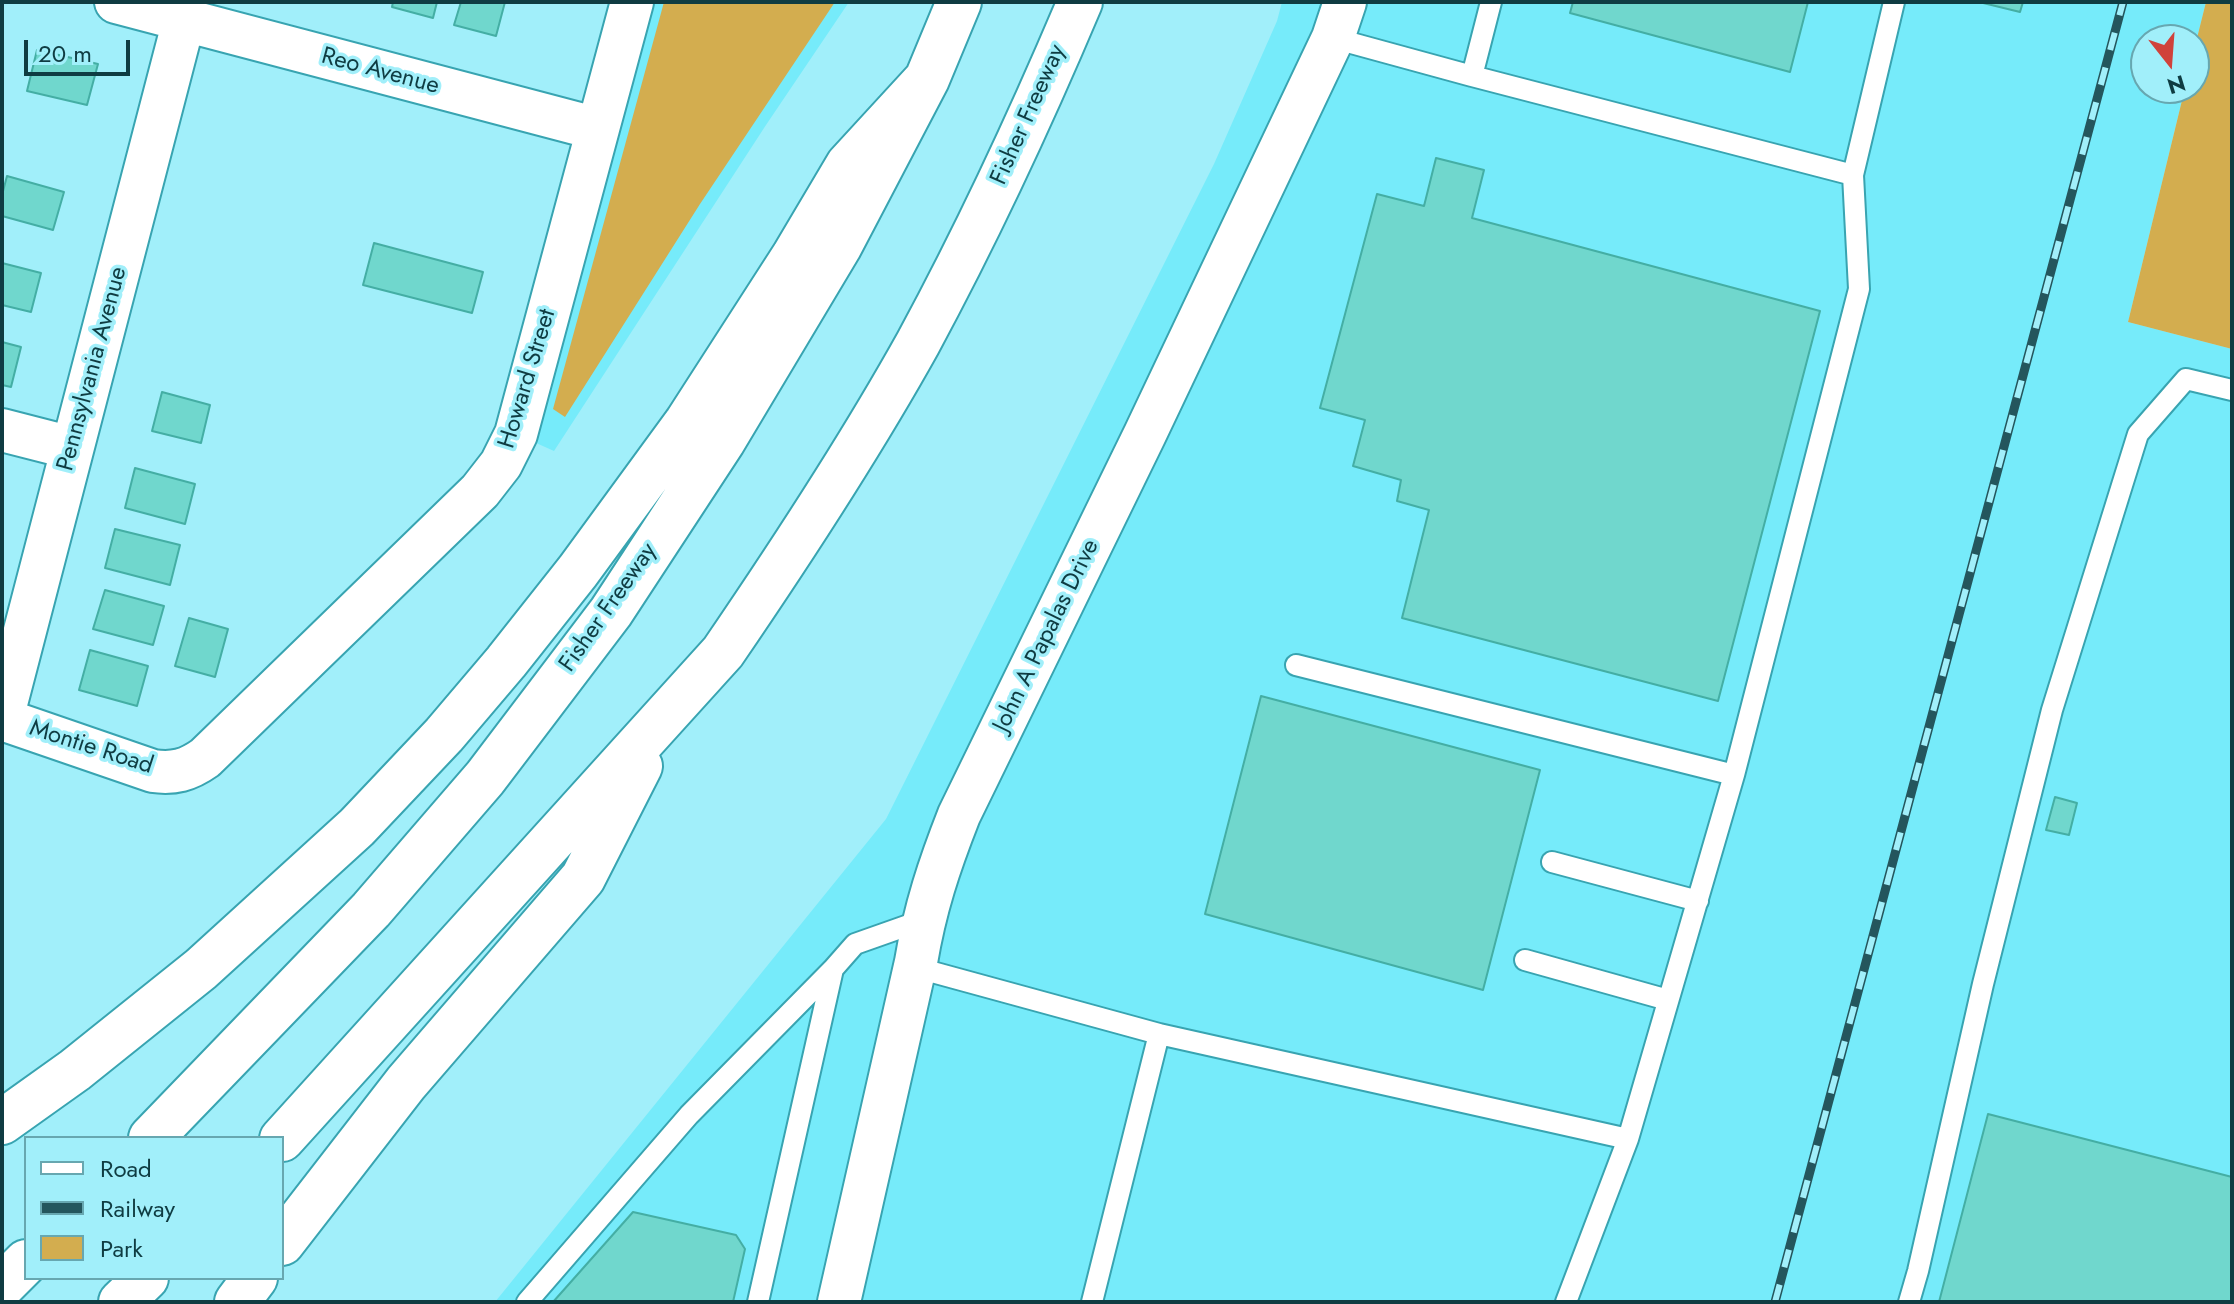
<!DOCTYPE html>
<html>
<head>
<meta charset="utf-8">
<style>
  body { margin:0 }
  #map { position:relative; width:2234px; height:1304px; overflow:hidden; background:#a1effa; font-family:Jost,sans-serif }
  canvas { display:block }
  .frame { position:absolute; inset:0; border:4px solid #0f3c42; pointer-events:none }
  .legend { position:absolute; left:24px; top:1136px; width:260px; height:144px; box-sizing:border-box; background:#a1effa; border:2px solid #67a7b0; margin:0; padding:10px 14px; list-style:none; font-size:24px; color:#0f3c42 }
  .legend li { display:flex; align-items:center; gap:16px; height:40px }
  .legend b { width:40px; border:2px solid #67a7b0 }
  .north { position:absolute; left:2130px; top:24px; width:80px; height:80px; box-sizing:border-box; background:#a1effa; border:2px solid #67a7b0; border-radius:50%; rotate:163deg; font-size:22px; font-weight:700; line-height:32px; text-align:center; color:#0f3c42 }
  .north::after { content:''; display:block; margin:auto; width:28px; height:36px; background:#d0423b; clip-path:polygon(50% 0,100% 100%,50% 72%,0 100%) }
  .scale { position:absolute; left:24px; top:40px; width:106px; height:36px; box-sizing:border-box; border:4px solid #0f3c42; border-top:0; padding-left:10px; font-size:24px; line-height:28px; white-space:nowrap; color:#0f3c42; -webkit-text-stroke:6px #a1effa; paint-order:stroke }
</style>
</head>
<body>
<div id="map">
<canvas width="2234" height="1304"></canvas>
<div class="frame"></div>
<ul class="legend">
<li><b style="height:10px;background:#fff"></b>Road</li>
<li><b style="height:10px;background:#24565d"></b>Railway</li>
<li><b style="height:22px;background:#d3ad4f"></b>Park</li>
</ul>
<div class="north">N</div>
<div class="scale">20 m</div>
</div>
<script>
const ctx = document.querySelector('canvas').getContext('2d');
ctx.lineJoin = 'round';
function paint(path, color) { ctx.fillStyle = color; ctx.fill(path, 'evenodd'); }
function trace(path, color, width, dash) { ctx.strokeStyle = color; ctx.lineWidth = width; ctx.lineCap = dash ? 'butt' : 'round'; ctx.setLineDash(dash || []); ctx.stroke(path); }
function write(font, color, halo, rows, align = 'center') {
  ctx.font = font + ' Jost,sans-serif'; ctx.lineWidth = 7; ctx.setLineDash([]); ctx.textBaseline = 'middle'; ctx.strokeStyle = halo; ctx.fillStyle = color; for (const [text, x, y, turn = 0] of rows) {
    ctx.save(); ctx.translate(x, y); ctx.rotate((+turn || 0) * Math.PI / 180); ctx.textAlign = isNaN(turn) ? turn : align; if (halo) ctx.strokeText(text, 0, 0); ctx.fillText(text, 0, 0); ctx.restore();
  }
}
paint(new Path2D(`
  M632,2H849L766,125L554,451L516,434Z
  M1282,2H2206L2194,50V40H2146V88H2185L2128,322L2232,349V1302H495L886,819L1214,164L1277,21Z`), '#76ebfa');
paint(new Path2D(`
  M664,2H835L700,204L565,417L553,409Z
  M2206,2H2232V349L2128,322L2185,88H2194V50Z`), '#d3ad4f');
const building = new Path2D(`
  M393,2H437L433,18L392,7Z
  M461,2H505L496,36L454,25Z
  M1573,2H1808L1790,72L1570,13Z
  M1979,2H2023L2020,12Z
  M37,50L98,64L87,105L27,91Z
  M1436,158L1484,170L1472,218L1820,311L1718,701L1402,618L1429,510L1397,501L1401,480L1353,466L1365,420L1320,408L1377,194L1424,206Z
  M7,176L64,192L53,230L2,216V195Z
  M374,243L483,272L472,313L363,285Z
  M2,263L41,273L31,312L2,305Z
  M2,342L21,347L11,387L2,385Z
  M162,392L210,405L201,443L152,431Z
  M135,468L195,484L185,524L125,508Z
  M115,529L180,545L170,585L105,568Z
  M105,590L164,606L153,645L93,629Z
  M189,618L228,629L215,677L175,666Z
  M90,650L148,666L137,706L79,690Z
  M1261,696L1540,770L1483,990L1205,914Z
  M2055,797L2077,803L2069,835L2046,830Z
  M1988,1114L2232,1177V1302H1939Z
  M633,1212L736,1235L745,1249L733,1302H553Z`);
paint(building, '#70d7cd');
trace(building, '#44aea4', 2);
const service = new Path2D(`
  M1333,38L1472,76L1491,2
  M1472,76L1853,175L1894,2
  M1734,775L1859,289L1853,175
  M1552,862L1698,901
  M1525,960L1668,1000
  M914,967L1159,1034L1092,1302
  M1159,1034L1628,1139L1734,775L1296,665
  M527,1302L689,1115L833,969
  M758,1302L833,969L855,944L923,920
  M1566,1302L1628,1139
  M1909,1302L1918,1271L1983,984L2052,710L2138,434L2186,379L2232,390`);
const minor = new Path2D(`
  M116,2L598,129
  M2,430L72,448
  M2,719L153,771C174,774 188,770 205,758L480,491L501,464L516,434L632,2
  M2,719L184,20
  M839,1302L916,962C925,908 939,866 959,815L1145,434L1333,38L1345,2`);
const motorway = new Path2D(`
  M2,1122L75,1070L201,969L357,827L444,735L506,662L578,571L687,422L794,256L848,165L927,79
  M151,1138L371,910L485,778L611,612L723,441L839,247L927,79L959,2
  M282,1139L723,652C792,551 859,449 918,343C978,232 1031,118 1080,2
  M282,1243L406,1083L583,878L640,766
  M2,1286L26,1262
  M121,1302L146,1278
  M237,1302L255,1278`);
trace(service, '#38a4b1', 24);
trace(minor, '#38a4b1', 46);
trace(motorway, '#38a4b1', 48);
trace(service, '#fff', 20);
trace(minor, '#fff', 42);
trace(motorway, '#fff', 44);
const rail = new Path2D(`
  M1775,1302L2123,2`);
trace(rail, '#24565d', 9);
trace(rail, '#a1effa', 6, [18]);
write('24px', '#0f3c42', '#a1effa', [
  ["Reo Avenue",380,72,15],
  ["Fisher Freeway",1029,115,-66],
  ["Pennsylvania Avenue",93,369,-75],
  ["Howard Street",528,379,-73],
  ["Fisher Freeway",609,608,-55],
  ["John A Papalas Drive",1047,636,-64],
  ["Montie Road",91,748,18]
]);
</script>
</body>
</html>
